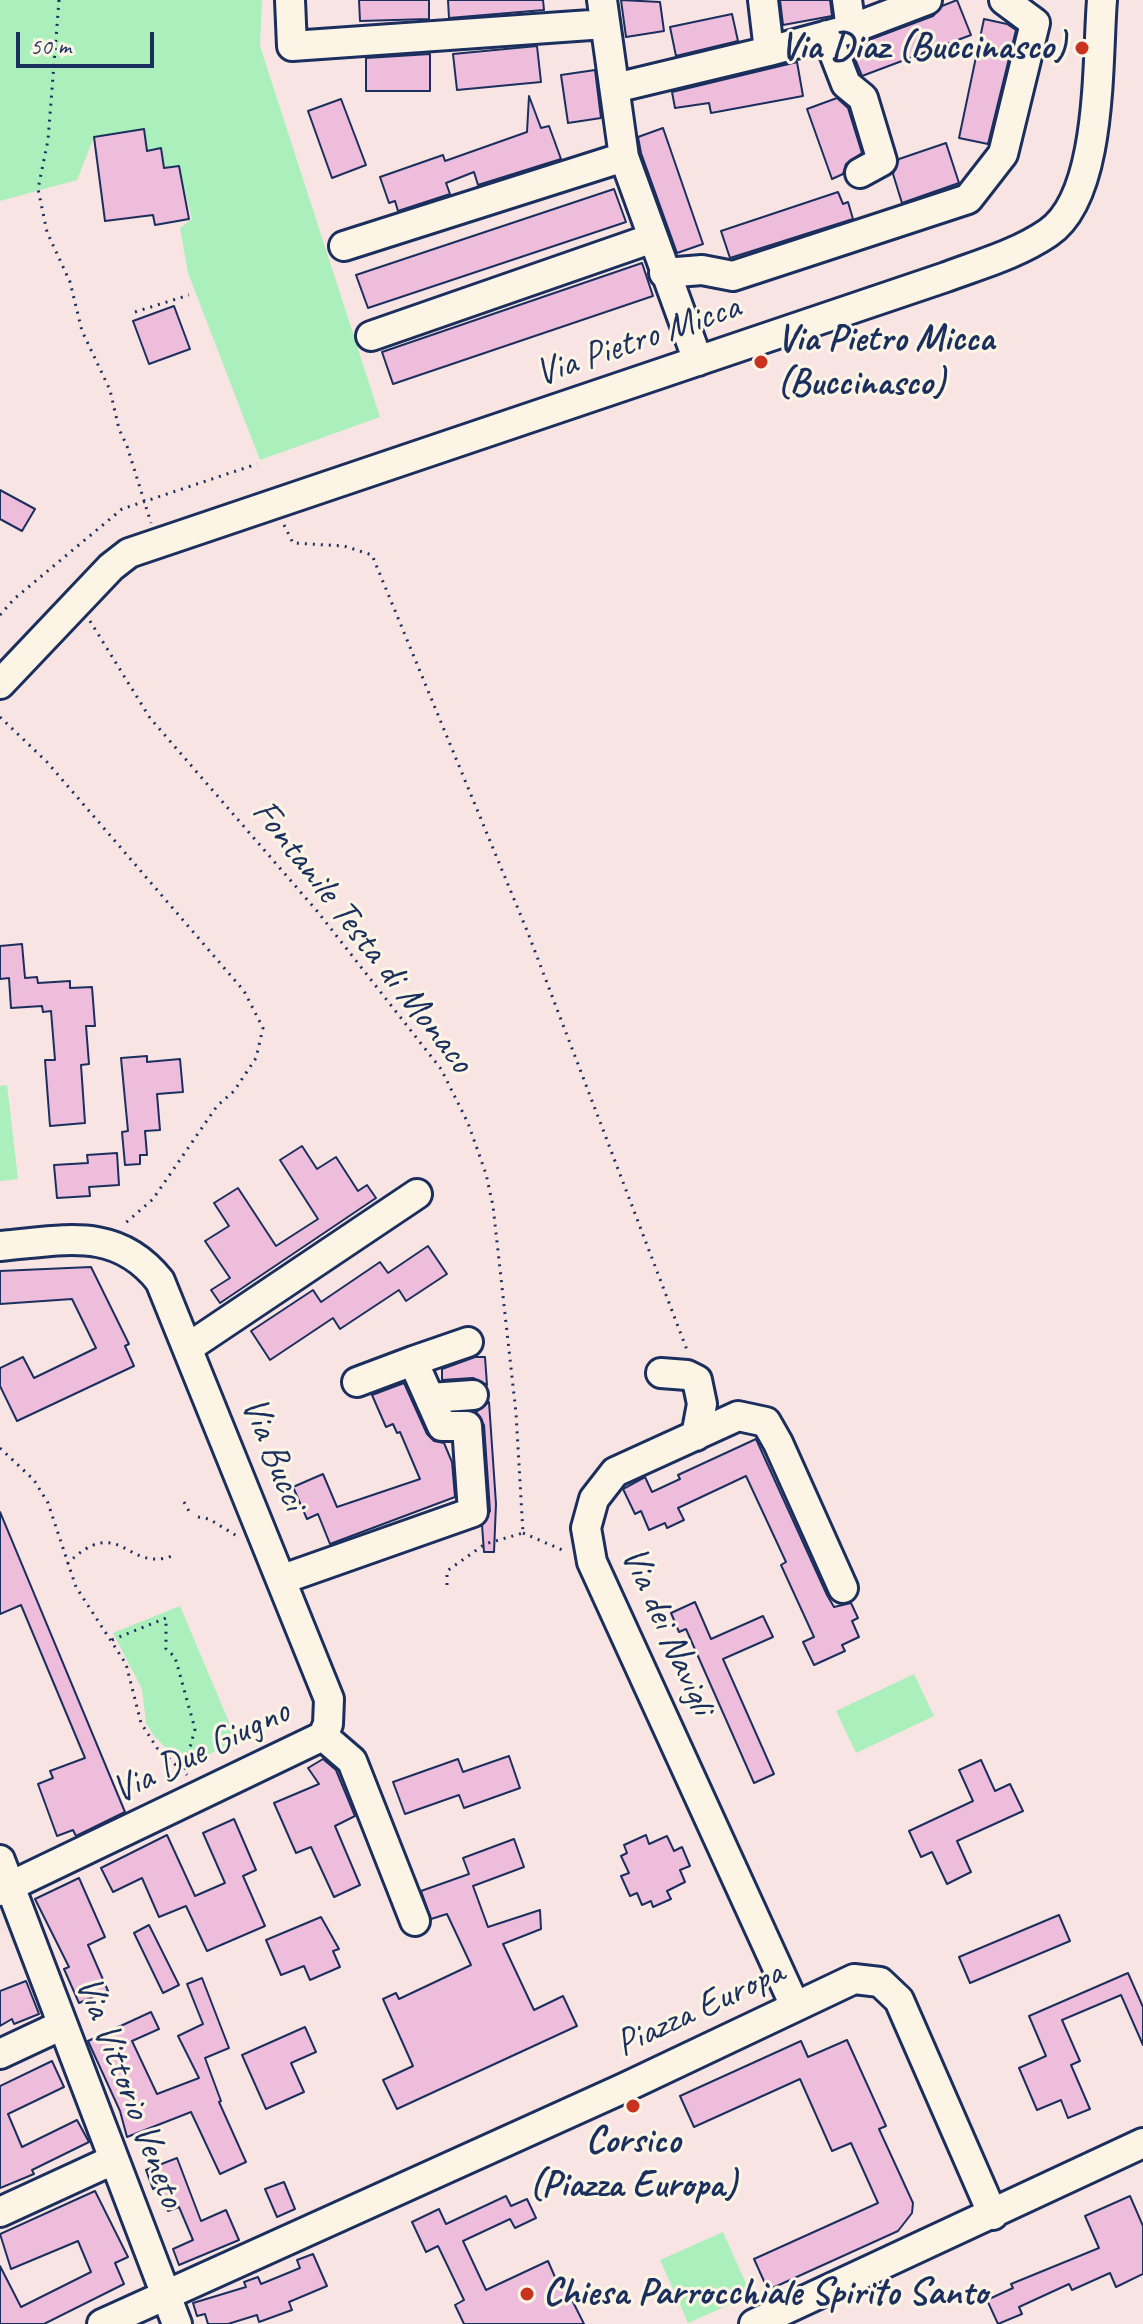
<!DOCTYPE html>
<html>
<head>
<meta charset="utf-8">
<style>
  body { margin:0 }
  #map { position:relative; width:1143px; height:2324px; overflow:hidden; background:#f8e4e2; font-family:Caveat,sans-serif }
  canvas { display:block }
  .scale { position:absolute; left:16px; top:32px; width:138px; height:36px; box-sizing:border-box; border:4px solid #1b2f5e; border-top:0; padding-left:10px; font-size:24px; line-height:28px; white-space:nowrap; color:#1b2f5e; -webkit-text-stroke:6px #fcf5e5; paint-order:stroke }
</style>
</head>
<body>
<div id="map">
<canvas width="1143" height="2324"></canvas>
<div class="scale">50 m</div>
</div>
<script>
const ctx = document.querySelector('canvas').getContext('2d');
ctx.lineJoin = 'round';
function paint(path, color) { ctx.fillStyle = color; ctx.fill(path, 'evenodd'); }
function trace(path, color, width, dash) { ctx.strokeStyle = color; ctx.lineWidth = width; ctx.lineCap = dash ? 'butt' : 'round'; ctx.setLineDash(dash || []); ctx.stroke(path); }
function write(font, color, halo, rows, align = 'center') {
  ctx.font = font + ' Caveat,sans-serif'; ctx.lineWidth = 6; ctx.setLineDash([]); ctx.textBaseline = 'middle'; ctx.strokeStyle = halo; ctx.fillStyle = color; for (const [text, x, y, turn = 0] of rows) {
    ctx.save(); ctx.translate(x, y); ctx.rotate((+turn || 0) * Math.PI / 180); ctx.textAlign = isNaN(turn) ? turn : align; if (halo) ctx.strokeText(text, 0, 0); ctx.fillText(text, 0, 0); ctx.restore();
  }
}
paint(new Path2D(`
  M0,0H262L260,46L380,417L260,460L188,273L180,228L192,219L179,167L164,168L161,148L147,151L143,130L94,137L77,180L0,201Z
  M7,1085L18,1179L0,1181V1086Z
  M180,1606L237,1741L184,1766L154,1736L146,1723L142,1689L113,1633Z
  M914,1674L934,1716L856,1753L836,1711Z
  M723,2232L751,2295L688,2323L660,2260Z`), '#abf0bc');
const building = new Path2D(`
  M359,0H429V19L360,21Z
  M448,0H543L544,10L449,18Z
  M621,0L660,2L664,31L626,37Z
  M780,0H830L832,16L783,25Z
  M957,0L971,35L862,76L850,47L933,16L942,6Z
  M732,14L738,41L676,56L670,27Z
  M984,19L1007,24L1016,30L988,144L959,138Z
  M537,46L541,82L457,90L453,54Z
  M430,54V91H366V58Z
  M797,62L803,96L711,113L709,103L675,108L672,92Z
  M595,70L601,118L568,123L561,75Z
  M529,96L541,128L549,126L561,159L478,185L474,172L446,183L450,194L398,211L395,201L389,203L380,177L443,155L445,161L527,132Z
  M837,98L848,108L862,153L846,164L843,174L832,179L807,109Z
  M341,99L366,165L332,178L308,111Z
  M663,128L703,244L677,253L641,153L638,137Z
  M144,129L147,151L161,148L164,168L179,166L189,219L155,225L153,215L105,221L94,137Z
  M946,143L959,183L902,203L893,174L899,159Z
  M614,189L626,222L368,308L356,275Z
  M838,192L843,204L848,202L853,219L730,258L721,231Z
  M642,263L653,296L393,384L382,352Z
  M174,306L190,349L149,364L133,321Z
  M0,490L35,509L22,531L0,519Z
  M22,944L25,978L37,977L38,983L70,981V988L92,987L95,1026H86L89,1064L81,1065L85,1123L50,1126L45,1060H55L51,1011L43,1012L42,1006L11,1008L9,978L0,979V946Z
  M147,1056V1062L180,1059L183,1092L157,1094L160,1130L145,1131L147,1155H140V1164L125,1165L122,1132L128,1131L121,1058Z
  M302,1146L317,1169L336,1157L358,1191L367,1185L376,1198L220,1303L211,1290L230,1278L205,1241L229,1226L214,1203L238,1188L276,1246L318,1219L280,1160Z
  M117,1153L119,1185L89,1187L90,1196L57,1198L54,1165L88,1163L87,1155Z
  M428,1246L447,1274L406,1301L399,1290L340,1329L333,1318L270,1360L251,1331L313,1290L321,1302L380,1262L388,1273Z
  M91,1267L129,1344L125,1346L134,1366L17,1421L0,1386V1368L23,1357L34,1378L96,1348L72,1299L0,1304V1271Z
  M475,1357H485L487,1385L473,1378L442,1380V1369Z
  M404,1383L427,1434L434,1441L444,1443L452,1462L455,1497L330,1544L318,1514L307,1519L293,1487L323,1474L337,1507L420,1479L400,1432L397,1433L393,1424L386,1427L372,1395Z
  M489,1402L496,1504L494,1552H484L482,1525L490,1511L484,1425L476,1412Z
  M756,1439L827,1595L834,1607L851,1603L858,1618L852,1621L859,1637L842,1645L845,1651L814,1665L803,1642L814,1637L781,1565L786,1562L746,1476L678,1508L684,1520L667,1528L665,1523L649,1530L641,1511L635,1514L623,1489L645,1477L652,1492L680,1479L678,1475Z
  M0,1512L125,1812L76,1836L73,1830L57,1836L38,1784L53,1778L50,1771L85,1758L21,1605L0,1614Z
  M695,1602L711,1639L763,1616L773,1637L723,1659L774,1774L754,1783L686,1629L679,1632L671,1613Z
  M509,1756L520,1788L464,1808L459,1795L405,1814L393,1782L458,1759L463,1772Z
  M323,1759L336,1770L355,1816L335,1826L360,1885L334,1897L311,1847L296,1853L274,1803L319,1784L308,1768Z
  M981,1760L995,1791L1010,1784L1023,1811L957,1841L971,1872L947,1884L932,1852L921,1857L909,1831L973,1801L959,1770Z
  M234,1819L256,1870L243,1876L265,1926L207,1951L186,1906L159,1917L142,1878L113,1892L101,1868L167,1835L195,1896L225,1883L203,1833Z
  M646,1835L649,1844L667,1836L674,1851L682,1847L690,1866L680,1870L685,1882L667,1891L671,1899L653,1907L651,1901L642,1905L637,1893L630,1896L621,1876L629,1873L621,1856L627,1853L624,1845Z
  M514,1839L524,1867L473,1886L488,1927L540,1910L541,1929L503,1944L534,2010L563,1996L577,2026L397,2109L383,2080L413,2066L383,1999L396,1993L399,1999L471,1965L447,1914L431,1919L421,1891L469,1874L463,1858Z
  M79,1878L105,1937L88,1945L108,1991L79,2003L64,1969L69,1967L35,1899Z
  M1059,1915L1070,1941L970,1983L959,1957Z
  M321,1917L339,1949L333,1951L340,1967L310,1980L304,1966L281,1975L266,1940Z
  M149,1925L179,1985L163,1993L134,1933Z
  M1128,1973L1143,2007V2045L1121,1995L1062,2020L1080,2061L1071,2065L1090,2109L1068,2118L1061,2100L1037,2110L1019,2068L1046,2056L1029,2016Z
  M202,1978L229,2048L205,2058L221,2101L219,2102L246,2162L220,2174L191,2112L127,2137L120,2111L88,2041L151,2012L159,2029L132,2041L157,2094L199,2078L178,2036L203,2024L187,1984Z
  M26,1981L39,2014L14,2024L12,2019L0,2026V1991Z
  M305,2027L316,2052L291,2063L304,2092L266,2109L242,2055Z
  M847,2040L886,2126L879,2129L913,2203L912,2213L898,2231L768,2290L754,2259L878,2203L851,2143L832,2151L800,2079L694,2127L680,2096L801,2041L808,2057Z
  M52,2061L64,2087L8,2114L22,2147L77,2120L89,2142L32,2170L34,2174L0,2188V2086Z
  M177,2158L201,2221L226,2210L239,2240L179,2265L173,2249L193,2240L179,2207L168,2211L159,2186L153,2189L146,2170Z
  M284,2182L295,2209L277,2217L265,2189Z
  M95,2191L128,2257L115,2263L124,2284L44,2324H0V2266L21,2307L91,2272L78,2241L11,2269L0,2234Z
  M506,2196L511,2206L527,2199L536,2218L515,2228L510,2219L463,2241L486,2290L548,2261L558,2284L570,2279L579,2299L573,2302L584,2324H464L455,2305L464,2300L438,2246L426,2252L412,2222L439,2209L446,2224Z
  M1130,2196L1143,2226V2274L1116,2287L1110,2273L1072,2290L1069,2284L1019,2307L1022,2314L998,2324L987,2300L1013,2288L1011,2284L1099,2248L1085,2216Z
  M313,2254L327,2286L289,2302L292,2310L259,2322L257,2315L228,2324H208L205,2314L197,2316L193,2303L246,2287L244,2282L258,2277L261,2284L300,2268L297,2260Z`);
paint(building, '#efbddc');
trace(building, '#1b2f5e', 2);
const minor = new Path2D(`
  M290,0L292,46L605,24
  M602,0L624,157L698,361
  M847,0L851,29
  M827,35L846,84L863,98L882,161L860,173
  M769,51L851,29L927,0
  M615,88L769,51L763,0
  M344,246L624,157
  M664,273L702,270L733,276L968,199L1003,154L1035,23L1004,0
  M371,336L653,238
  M0,684L111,567L129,553L946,277C981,264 1017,254 1048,233C1103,196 1097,61 1102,0
  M0,1246C62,1241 116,1225 160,1281L329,1699L328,1724L323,1736
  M189,1347L417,1194
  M413,1361L468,1342
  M661,1373L687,1375L697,1380L702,1404L696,1436
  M430,1398L473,1395
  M283,1579L473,1512L467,1426H442L413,1361L357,1382
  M323,1736L352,1761L415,1921
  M0,1860L177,2324
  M0,1891L323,1736
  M795,2006L592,1562L586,1528L594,1499L615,1472L738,1416L766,1422L778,1443L843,1588
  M0,2054L62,2025
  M0,2212L113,2160
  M102,2324L624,2088L854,1979L880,1982L899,2000L993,2215
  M754,2324L1143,2143`);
trace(minor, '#1b2f5e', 34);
trace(new Path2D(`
  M59,0L48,140L38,189L47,232L70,282L82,331L110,390L119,429L127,446L151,523
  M135,312L189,295
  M284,525L293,543L344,546L372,555L528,933L687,1350
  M0,615L14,599L122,509L257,464
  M90,621L150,718L317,911L441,1069L468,1123L486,1174L493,1206L516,1413L523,1533L485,1544L447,1571V1586
  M0,717L47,762L244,991L263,1028L256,1058L234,1091L217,1106L153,1199L122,1226
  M0,1448L34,1480L48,1503L76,1587L126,1664L141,1723L157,1748L187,1775
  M184,1502L191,1515
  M198,1517L209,1519L237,1536
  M523,1533L567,1552
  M67,1564C120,1512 126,1573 172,1556
  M112,1640L166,1618V1649L175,1657L195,1729L184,1770`), '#1b2f5e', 3, [2, 6]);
trace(minor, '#fcf5e5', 28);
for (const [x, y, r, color] of [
  [1082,48,8,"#c8321e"],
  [761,362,8,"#c8321e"],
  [633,2106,8,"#c8321e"],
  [527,2294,8,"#c8321e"]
]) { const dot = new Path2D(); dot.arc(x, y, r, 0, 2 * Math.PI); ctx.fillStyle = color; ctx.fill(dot); trace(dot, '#fcf5e5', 3); }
write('bold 38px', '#1b2f5e', '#fcf5e5', [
  ["Via Diaz (Buccinasco)",1066,48,"right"],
  ["Via Pietro Micca",777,340],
  ["(Buccinasco)",777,384],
  ["Corsico",633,2142,"center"],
  ["(Piazza Europa)",633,2186,"center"],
  ["Chiesa Parrocchiale Spirito Santo",543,2294]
], 'left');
write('38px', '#1b2f5e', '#fcf5e5', [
  ["Via Pietro Micca",638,341,-19],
  ["Fontanile Testa di Monaco",362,937,52],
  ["Via Bucci",273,1454,68],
  ["Via dei Navigli",667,1631,66],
  ["Via Due Giugno",201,1752,-26],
  ["Piazza Europa",700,2009,-25],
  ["Via Vittorio Veneto",129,2092,69]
]);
</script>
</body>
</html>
